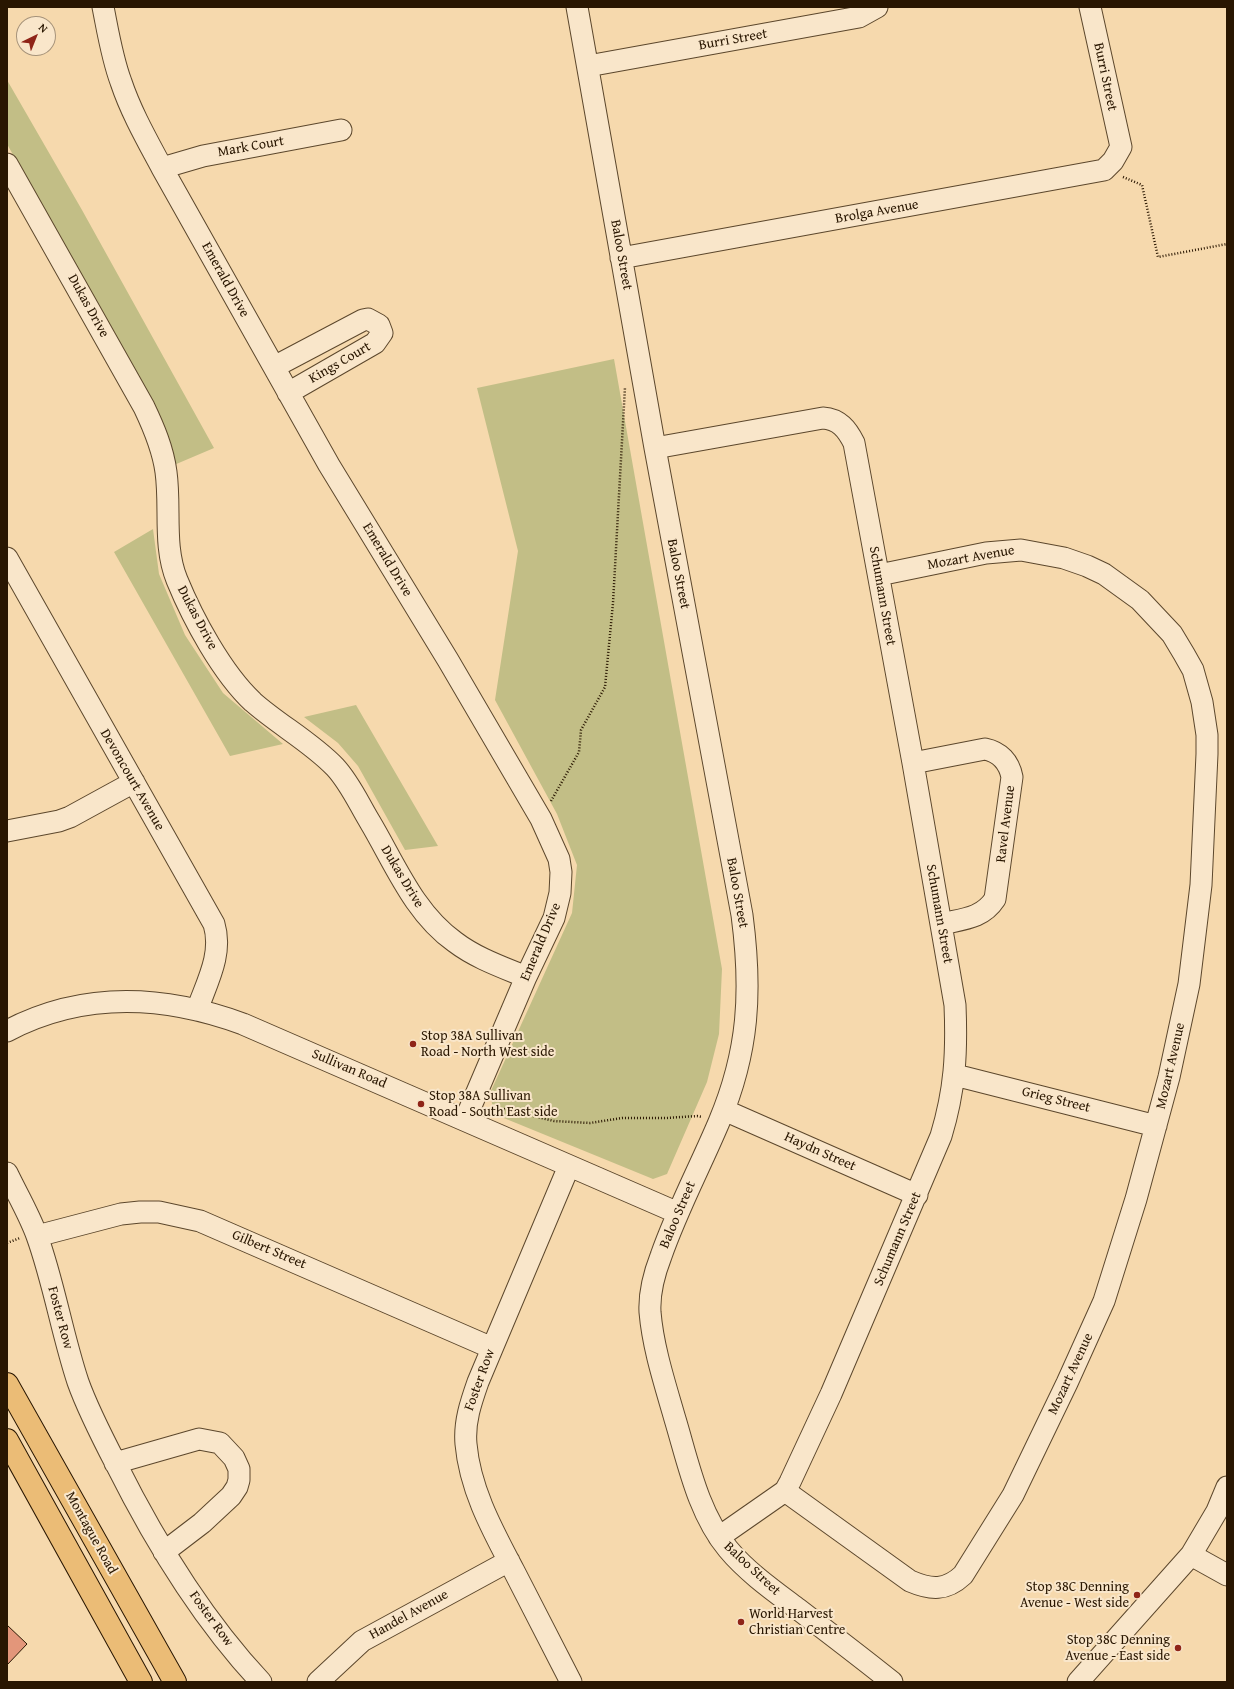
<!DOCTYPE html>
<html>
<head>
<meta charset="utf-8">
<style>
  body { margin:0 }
  #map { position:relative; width:1234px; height:1689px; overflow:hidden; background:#f6d9ad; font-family:"Gentium Book Plus",serif }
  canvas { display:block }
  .frame { position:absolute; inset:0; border:8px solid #291601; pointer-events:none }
  .north { position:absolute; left:16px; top:16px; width:40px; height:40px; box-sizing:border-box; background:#f9e6ca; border:1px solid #a6937a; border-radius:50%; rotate:43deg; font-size:11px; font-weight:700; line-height:16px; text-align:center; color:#291601 }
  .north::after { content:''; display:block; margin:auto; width:14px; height:18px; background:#8f2418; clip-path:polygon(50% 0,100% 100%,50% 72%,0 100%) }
</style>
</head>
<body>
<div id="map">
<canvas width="1234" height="1689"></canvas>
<div class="frame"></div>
<div class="north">N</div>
</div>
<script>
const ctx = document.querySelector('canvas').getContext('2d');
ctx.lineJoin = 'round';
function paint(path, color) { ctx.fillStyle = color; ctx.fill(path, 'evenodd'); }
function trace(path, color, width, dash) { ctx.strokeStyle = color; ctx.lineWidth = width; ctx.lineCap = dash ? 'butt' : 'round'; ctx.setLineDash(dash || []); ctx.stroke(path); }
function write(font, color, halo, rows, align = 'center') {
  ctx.font = font + ' "Gentium Book Plus",serif'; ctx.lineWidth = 4; ctx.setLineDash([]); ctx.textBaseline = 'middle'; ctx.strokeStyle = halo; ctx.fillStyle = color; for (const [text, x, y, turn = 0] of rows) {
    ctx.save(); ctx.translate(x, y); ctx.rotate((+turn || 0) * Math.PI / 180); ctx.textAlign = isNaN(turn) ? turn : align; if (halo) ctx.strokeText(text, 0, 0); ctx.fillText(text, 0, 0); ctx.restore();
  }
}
paint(new Path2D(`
  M7,80L82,210L214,448L174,465L140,380L7,144Z
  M614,359L722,969L719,1034L707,1082L667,1174L653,1179L494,1114L490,1093L572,913L577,865L557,814L495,700L518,551L477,388Z
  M153,529L159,574L185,635L223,693L283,744L230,756L114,552Z
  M356,705L438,846L405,850L358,766L338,743L304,717Z`), '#c2be86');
const building = new Path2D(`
  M7,1625L27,1644L7,1665Z`);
paint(building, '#e3967a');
trace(building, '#291601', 1);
const minor = new Path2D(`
  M103,7C108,32 112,58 121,82C131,112 147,140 162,168L329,465L448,660L541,819L559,859L561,872L560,893L554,918L526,977L465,1120
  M577,7L655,448L742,915C752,991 749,1051 719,1122C700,1167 677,1210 661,1256C654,1274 649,1293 650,1312C653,1348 665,1384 675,1419C688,1462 698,1513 728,1549C747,1572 774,1591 798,1609C829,1633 861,1657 892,1682
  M588,66L859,17L877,7
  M7,164L144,407C154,428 163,449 166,472C171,508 163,546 177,580C193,619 222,673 253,702C279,725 311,742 335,767C350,783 359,804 370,822C395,864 414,913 455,942C476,958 502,967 526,977
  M162,168L203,156L341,130
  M621,258L1104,170L1113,161L1121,147L1090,7
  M274,367L363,320L368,319L379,325L382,333L375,343L288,393
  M655,448L823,418C839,419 847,429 854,443L913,763L955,1005C957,1053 955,1090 941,1136L831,1394L790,1482L785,1491L719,1537
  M7,558L214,924C223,954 207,982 197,1010
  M913,763L985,749C1000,752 1009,762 1012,777L995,899C982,919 962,919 941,924
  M7,831L59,821L70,817L134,782
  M7,1031C83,991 164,995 243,1024L678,1213
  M955,1075L1156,1126
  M724,1110L917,1195
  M569,1166L478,1382C471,1402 464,1422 466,1444C470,1490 493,1531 514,1571C533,1608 552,1645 571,1682
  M7,1173C17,1194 29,1214 37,1236C54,1283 62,1334 78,1382C88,1410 102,1437 116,1464C155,1542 201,1618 261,1682
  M37,1236L121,1214L140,1212H159L200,1221L492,1348
  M115,1463L199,1439L220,1443L234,1458L239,1469V1480L237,1487L231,1496L202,1523L164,1552
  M785,1491L910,1581C931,1590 946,1591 963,1575L1013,1495L1067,1383L1104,1301L1136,1199L1169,1077L1189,984L1201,885L1207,754V735L1202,702L1193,670L1184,654L1172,634L1140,600L1104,574L1087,566L1064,558L1021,550L986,553L879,575
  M1191,1555L1227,1575
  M318,1682L362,1641L509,1561
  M1078,1682L1191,1555L1217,1511L1227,1487`);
const major = new Path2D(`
  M7,1384L175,1682
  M7,1440L141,1682`);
trace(minor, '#5c472c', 23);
trace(major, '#291601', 24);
trace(new Path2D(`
  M1123,177L1142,185L1158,257L1227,244
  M551,801L579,752L581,730L605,687L613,603L625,387
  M489,1109L500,1108L554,1121L590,1123L622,1118H666L697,1116L702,1117
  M7,1243L20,1238`), '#291601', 2.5, [1, 2]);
trace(minor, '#f9e6ca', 21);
trace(major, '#ebbc76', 22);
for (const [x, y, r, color] of [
  [413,1044,4,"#8f2418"],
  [421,1104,4,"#8f2418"],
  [1137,1595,4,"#8f2418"],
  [741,1622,4,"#8f2418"],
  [1178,1648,4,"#8f2418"]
]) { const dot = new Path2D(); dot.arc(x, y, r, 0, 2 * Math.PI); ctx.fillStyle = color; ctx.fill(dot); trace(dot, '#f9e6ca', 1.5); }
write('14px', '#291601', '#f9e6ca', [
  ["Burri Street",733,40,-10],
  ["Burri Street",1105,77,78],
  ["Mark Court",251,147,-10],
  ["Brolga Avenue",877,212,-10],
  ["Baloo Street",621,255,80],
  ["Emerald Drive",225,280,61],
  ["Dukas Drive",88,306,61],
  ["Kings Court",340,363,-30],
  ["Mozart Avenue",971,558,-10],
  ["Emerald Drive",387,560,59],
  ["Baloo Street",678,574,79],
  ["Schumann Street",882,596,80],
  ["Dukas Drive",197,618,62],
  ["Devoncourt Avenue",132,780,60],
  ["Ravel Avenue",1006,824,-83],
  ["Dukas Drive",402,877,59],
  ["Baloo Street",737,893,80],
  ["Schumann Street",939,914,80],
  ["Emerald Drive",541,942,-67],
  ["Mozart Avenue",1171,1066,-77],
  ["Sullivan Road",349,1069,23],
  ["Grieg Street",1056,1100,14],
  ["Haydn Street",820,1152,24],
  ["Baloo Street",678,1215,-67],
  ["Schumann Street",898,1239,-67],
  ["Gilbert Street",269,1250,23],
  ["Foster Row",60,1318,75],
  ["Mozart Avenue",1071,1374,-65],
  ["Foster Row",480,1380,-70],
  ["Montague Road",91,1533,61],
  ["Baloo Street",752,1569,43],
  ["Handel Avenue",409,1615,-29],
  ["Foster Row",211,1619,54]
]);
write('14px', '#291601', '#f9e6ca', [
  ["Stop 38A Sullivan",421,1036],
  ["Road - North West side",421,1052],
  ["Stop 38A Sullivan",429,1096],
  ["Road - South East side",429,1112],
  ["Stop 38C Denning",1129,1587,"right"],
  ["Avenue - West side",1129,1603,"right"],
  ["World Harvest",749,1614],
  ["Christian Centre",749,1630],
  ["Stop 38C Denning",1170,1640,"right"],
  ["Avenue - East side",1170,1656,"right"]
], 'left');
</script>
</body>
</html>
